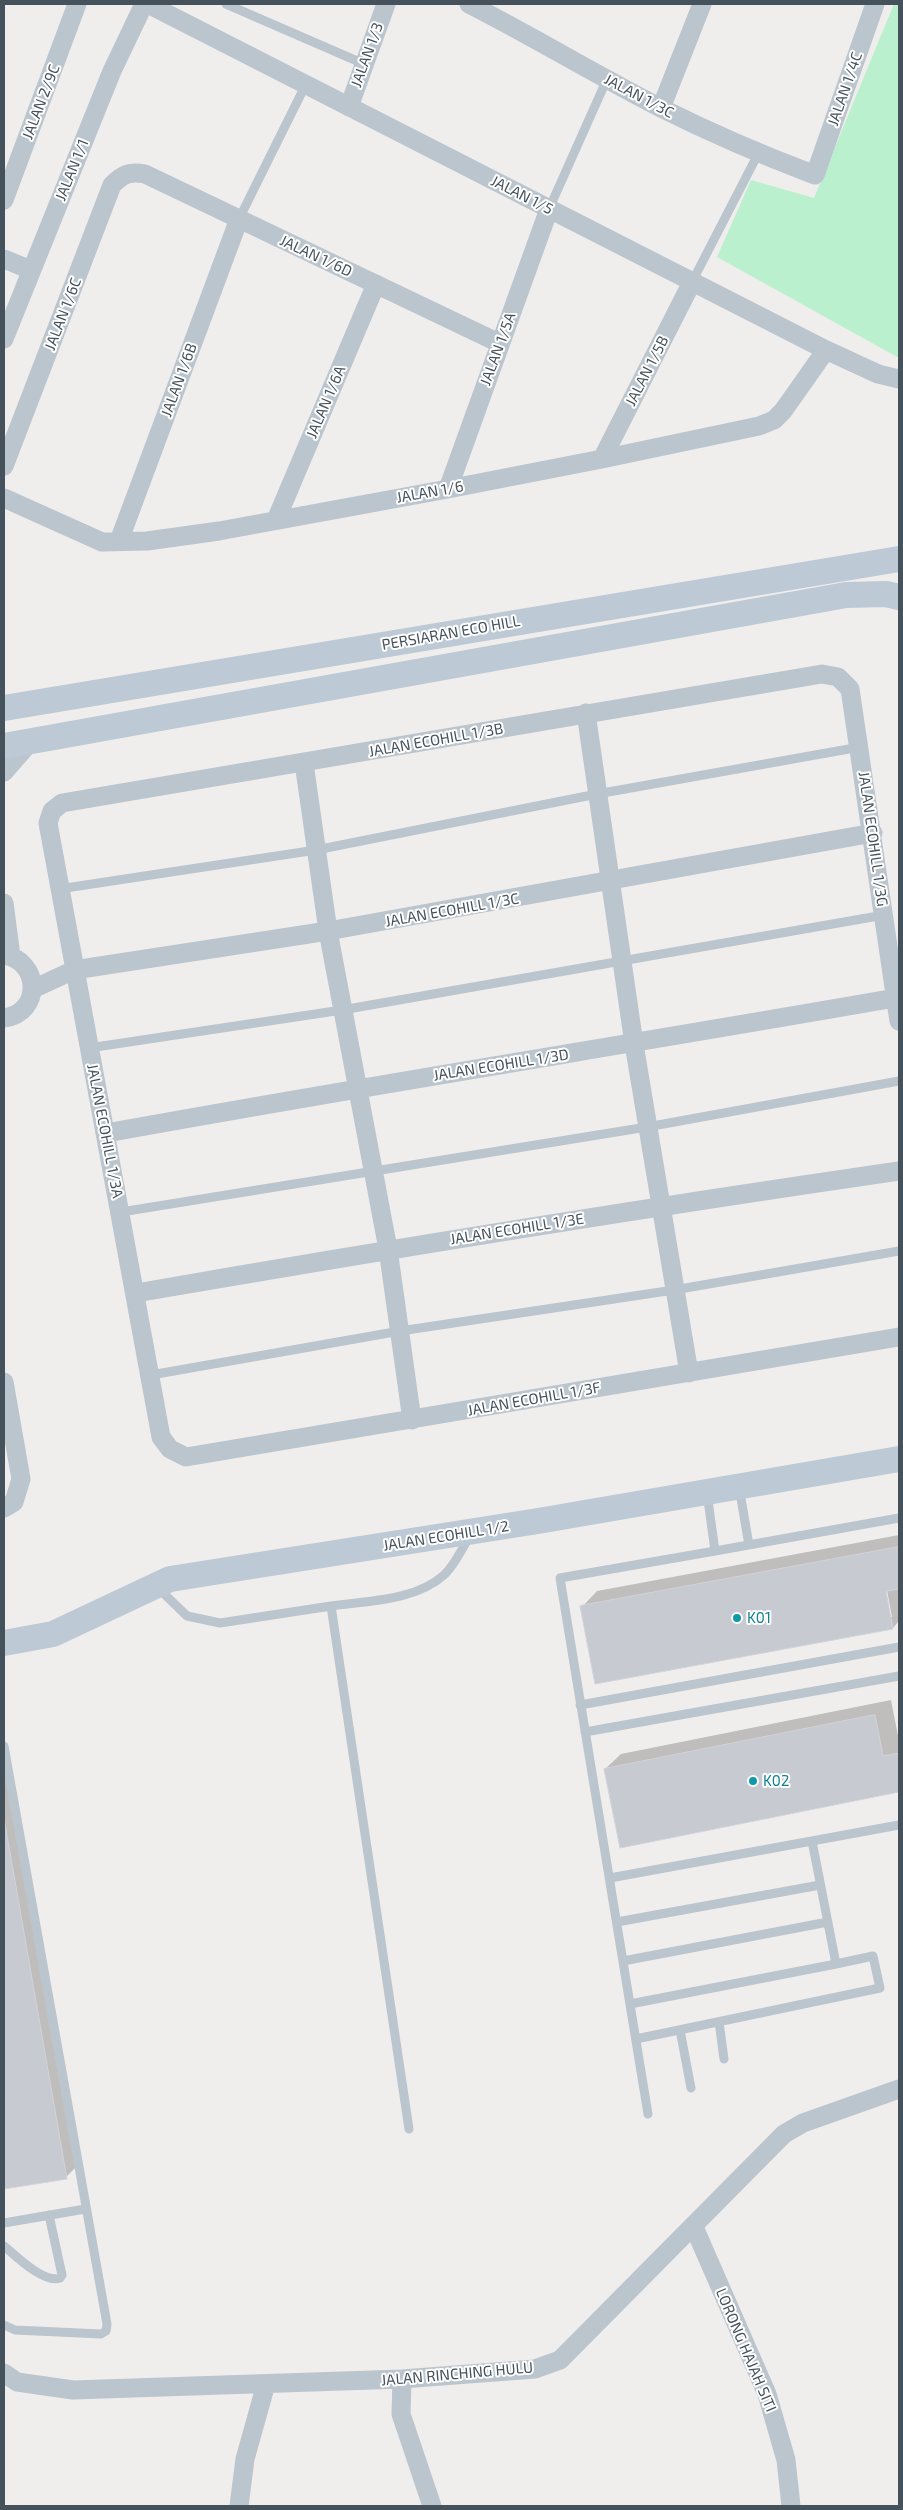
<!DOCTYPE html>
<html>
<head>
<meta charset="utf-8">
<style>
  body { margin:0 }
  #map { position:relative; width:903px; height:2510px; overflow:hidden; background:#f0eded; font-family:"Exo 2",sans-serif }
  canvas { display:block }
  .frame { position:absolute; inset:0; border:5px solid #45515b; pointer-events:none }
</style>
</head>
<body>
<div id="map">
<canvas width="903" height="2510"></canvas>
<div class="frame"></div>
</div>
<script>
const ctx = document.querySelector('canvas').getContext('2d');
ctx.lineJoin = 'round';
function paint(path, color) { ctx.fillStyle = color; ctx.fill(path, 'evenodd'); }
function trace(path, color, width, dash) { ctx.strokeStyle = color; ctx.lineWidth = width; ctx.lineCap = dash ? 'butt' : 'round'; ctx.setLineDash(dash || []); ctx.stroke(path); }
function write(font, color, halo, rows, align = 'center') {
  ctx.font = font + ' "Exo 2",sans-serif'; ctx.lineWidth = 4; ctx.setLineDash([]); ctx.textBaseline = 'middle'; ctx.strokeStyle = halo; ctx.fillStyle = color; for (const [text, x, y, turn = 0] of rows) {
    ctx.save(); ctx.translate(x, y); ctx.rotate((+turn || 0) * Math.PI / 180); ctx.textAlign = isNaN(turn) ? turn : align; if (halo) ctx.strokeText(text, 0, 0); ctx.fillText(text, 0, 0); ctx.restore();
  }
}
paint(new Path2D(`
  M894,4H899V358L717,257L751,180L814,198Z`), '#baf0ce');
paint(new Path2D(`
  M899,1535V1621L893,1628L582,1607L597,1591ZM886,1585L892,1617H890L884,1586Z
  M891,1700L899,1741V1791L621,1846L605,1769L621,1754Z
  M4,1746L77,2166L66,2177L4,2188Z`), '#0003');
const building = new Path2D(`
  M899,1547V1589L886,1591L893,1629L595,1684L580,1606Z
  M875,1715L883,1756L899,1753V1792L620,1848L604,1769Z
  M4,1818L67,2179L4,2189Z`);
paint(building, '#c7cad0');
trace(building, '#d1d3d9', 1);
trace(new Path2D(`
  M226,4L364,64
  M549,209L607,79
  M239,219L306,84
  M692,282L758,154
  M59,889L316,850L597,794L860,747
  M89,1048L342,1010L884,915
  M121,1212L647,1127L899,1081
  M151,1375L400,1331L674,1290L899,1251
  M739,1487L749,1545
  M715,1551L899,1518
  M157,1587L187,1616L220,1623L331,1606
  M580,1705L899,1647
  M585,1732L899,1676
  M4,1746L107,2324L106,2331L101,2334L15,2330L4,2325
  M610,1878L899,1825
  M617,1922L820,1885
  M623,1961L828,1922
  M630,2004L836,1964L812,1841
  M719,2022L724,2059
  M680,2030L691,2088
  M636,2039L880,1988L873,1956L836,1964
  M648,2114L560,1578L715,1551L707,1493
  M409,2129L331,1606C367,1601 415,1601 444,1575C455,1565 462,1548 470,1536
  M4,2223L85,2209
  M4,2246C16,2256 44,2284 60,2278L62,2275L49,2215`), '#bbc5cd', 9);
trace(new Path2D(`
  M148,4L826,350L878,374L899,379
  M469,4C534,37 596,75 661,108C711,133 762,155 815,175L875,4
  M349,107L386,4
  M661,108L702,4
  M4,200L77,4
  M4,259L31,270
  M4,339L112,71L144,4
  M602,459L692,282
  M4,466L112,185C123,174 130,171 145,174L499,343
  M448,489L549,209
  M4,498L102,542L147,541L219,531L448,489L602,459L759,426L774,420L783,411L826,350
  M276,520L376,284
  M119,541L239,219
  M586,713L634,1044L689,1373
  M304,763L328,931L388,1249L412,1420
  M4,772L30,742
  M4,903L11,956
  M4,955C41,961 42,1013 4,1018
  M33,989L74,970L328,931L873,833
  M899,1021L850,689L838,677L822,674L62,803L52,811L48,823L161,1437L170,1449L186,1457L899,1337
  M106,1133C369,1085 632,1044 895,998
  M136,1293C390,1249 644,1208 899,1171
  M4,1382L21,1479L14,1502L4,1508
  M694,2227L767,2394L786,2460L791,2506
  M4,2373L17,2382L73,2390L402,2379L535,2369L560,2360L784,2134L803,2123L899,2089
  M402,2379L401,2414L432,2506
  M239,2506L245,2459L266,2384`), '#bbc5cd', 19);
trace(new Path2D(`
  M4,708L899,559
  M4,746L846,595L886,594L899,597
  M4,1643L53,1634L170,1579L538,1521L899,1459`), '#bdc9d5', 26);
for (const [x, y, r, color] of [
  [737,1618,5,"#0f9aa8"],
  [753,1781,5,"#0f9aa8"]
]) { const dot = new Path2D(); dot.arc(x, y, r, 0, 2 * Math.PI); ctx.fillStyle = color; ctx.fill(dot); trace(dot, '#fff', 2); }
write('15px', '#45515b', '#fff', [
  ["JALAN 1/3",367,55,-70],
  ["JALAN 1/4C",845,89,-71],
  ["JALAN 1/3C",639,96,28],
  ["JALAN 2/9C",41,102,-69],
  ["JALAN 1/1",72,170,-68],
  ["JALAN 1/5",522,195,27],
  ["JALAN 1/6D",316,256,25],
  ["JALAN 1/6C",63,314,-69],
  ["JALAN 1/5A",498,349,-70],
  ["JALAN 1/5B",647,371,-63],
  ["JALAN 1/6B",179,380,-70],
  ["JALAN 1/6A",326,402,-67],
  ["JALAN 1/6",430,492,-10],
  ["PERSIARAN ECO HILL",451,633,-10],
  ["JALAN ECOHILL 1/3B",436,740,-10],
  ["JALAN ECOHILL 1/3G",873,839,82],
  ["JALAN ECOHILL 1/3C",452,910,-10],
  ["JALAN ECOHILL 1/3D",501,1065,-9],
  ["JALAN ECOHILL 1/3A",105,1131,79],
  ["JALAN ECOHILL 1/3E",517,1229,-9],
  ["JALAN ECOHILL 1/3F",534,1399,-10],
  ["JALAN ECOHILL 1/2",446,1536,-9],
  ["LORONG HAJAH SITI",746,2350,67],
  ["JALAN RINCHING HULU",457,2374,-5]
]);
write('15px', '#0d838f', '#fff', [
  ["K01",747,1618],
  ["K02",763,1781]
], 'left');
</script>
</body>
</html>
